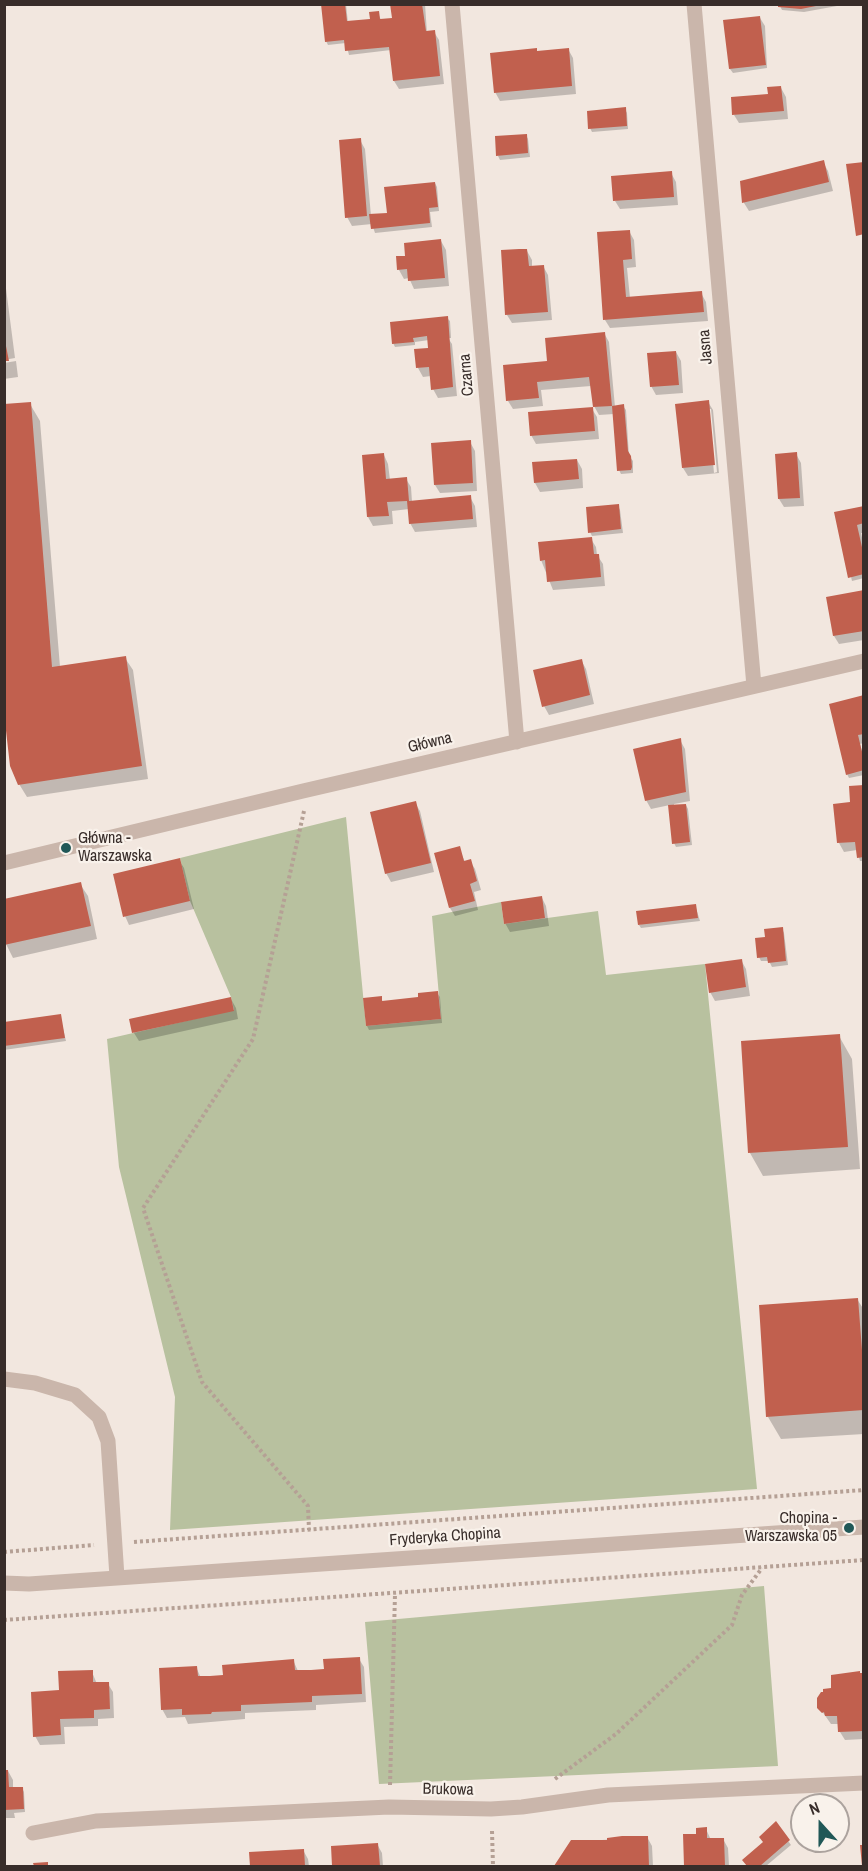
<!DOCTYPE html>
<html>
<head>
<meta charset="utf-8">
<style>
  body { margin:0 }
  #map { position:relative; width:868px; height:1871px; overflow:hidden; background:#f2e7df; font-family:"Archivo Narrow",sans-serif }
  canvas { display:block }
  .frame { position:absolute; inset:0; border:6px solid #382d2a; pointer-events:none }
  .north { position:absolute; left:790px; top:1793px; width:60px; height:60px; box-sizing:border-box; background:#f9f2eb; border:2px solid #aca39e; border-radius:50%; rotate:339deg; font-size:16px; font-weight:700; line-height:24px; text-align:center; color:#382d2a }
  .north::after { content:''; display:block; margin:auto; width:21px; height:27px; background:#215857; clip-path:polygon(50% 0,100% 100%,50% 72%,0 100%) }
</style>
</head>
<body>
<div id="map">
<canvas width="868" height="1871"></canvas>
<div class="frame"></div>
<div class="north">N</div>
</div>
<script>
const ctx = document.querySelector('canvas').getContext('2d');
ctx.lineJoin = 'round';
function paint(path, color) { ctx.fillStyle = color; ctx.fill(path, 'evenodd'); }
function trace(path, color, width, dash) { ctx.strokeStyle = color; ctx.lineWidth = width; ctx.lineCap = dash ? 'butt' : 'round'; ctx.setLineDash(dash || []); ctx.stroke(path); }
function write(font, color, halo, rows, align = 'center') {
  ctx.font = font + ' "Archivo Narrow",sans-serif'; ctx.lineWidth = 4.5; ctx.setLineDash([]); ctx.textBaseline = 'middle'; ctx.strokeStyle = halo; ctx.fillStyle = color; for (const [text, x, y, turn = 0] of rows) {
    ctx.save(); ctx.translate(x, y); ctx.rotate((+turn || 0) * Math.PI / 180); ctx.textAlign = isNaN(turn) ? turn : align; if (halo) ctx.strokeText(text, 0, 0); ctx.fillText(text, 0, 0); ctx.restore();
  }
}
paint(new Path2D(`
  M346,817L366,1026L441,1019L432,916L501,902L504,924L598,911L606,975L705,964L757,1489L170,1530L175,1397L119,1167L107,1039L234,1010L231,997L190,901L180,858Z
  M764,1586L778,1766L379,1784L365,1622Z`), '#b8c19f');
paint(new Path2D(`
  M322,4H346L348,23L372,20L378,13L381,20L393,19L392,4H425L427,33L434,32L439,40L444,84L399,89L394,81L391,50L349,55L346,43L328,45L326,41Z
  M779,4H837V6L804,12L782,10Z
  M760,18L765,26L767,68L733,73L730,69L725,22Z
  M568,49L573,58L576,94L500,101L495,92Z
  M781,88L786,97L788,119L739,123L734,115Z
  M625,109L627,113L628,129L592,132L590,128Z
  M526,135L528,139L530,157L500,160L498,156Z
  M360,140L365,149L371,216L389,214L435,183L437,187L439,211L430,212L432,227L375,233L372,224L352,226L347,217Z
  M823,162L828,171L833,191L749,211L744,203L741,182Z
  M671,173L676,182L678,205L620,209L615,201Z
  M629,231L634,240L636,267L627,268L630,298L701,293L706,302L708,321L610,328L605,320Z
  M441,241L446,250L449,286L414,289L409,278L404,279L399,270L398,258L407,257Z
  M527,251L532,260V267L543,266L548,275L552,320L512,323L507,315Z
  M4,273L15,358L4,360Z
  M447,318L450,321L451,338H448L452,344L457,396L438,398L433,389L431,376L423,377L418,368L416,350L430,349L429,340L415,342V345L395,347L393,343Z
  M604,333L609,342L615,407L623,406L626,410L629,456L633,461V473L621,474L619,470L614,414L599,415L594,406L591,386L541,390L543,406L513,409L508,401L548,362Z
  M676,352L681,361L683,393L656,395L651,386Z
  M16,361L18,377L4,379V363Z
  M708,402L713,410L719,473L688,476L683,468ZM708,409H711L717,472L714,473Z
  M30,404L40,421L60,667L125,658L133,670L148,779L27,797L19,784Z
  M592,409L597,417L599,439L536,444L531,435Z
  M470,442L475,451L477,491L440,493L435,485Z
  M796,454L801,463L804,506L784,507L779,499Z
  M384,455L388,464L390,480L406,479L411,487L412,502L470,497L475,506L477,527L415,532L410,523L409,509L392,511L393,524L373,526L368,517L364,457Z
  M577,460L582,469L583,488L540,492L535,483L534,464Z
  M618,506L620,510L623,533L592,536L590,532Z
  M864,508V533H861L864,547V578L852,581L836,514Z
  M591,539L596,547L597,555L603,564L605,586L553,590L541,560Z
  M864,592V640L839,644L834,636L828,599Z
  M581,660L586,669L594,704L549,715L544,706Z
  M864,697V743L860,744L864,759V775L849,778L847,774Z
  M680,740L685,749L690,801L674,804V806L686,805L688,809L692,845L676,847L674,843L670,805L651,809L646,800Z
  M864,786V861H860L857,850L844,852L839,843L849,803Z
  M415,803L420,811L434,872L391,882L386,873Z
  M459,848L465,862L470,861L475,869L481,890L474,892L478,910L455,916L450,908Z
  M179,860L184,868L194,909L129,925L125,916Z
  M80,884L88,896L97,939L13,958L4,940Z
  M542,898L546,906L549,926L510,932L505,923Z
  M695,905L700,921L641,928L639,925Z
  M782,929L784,933L788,965L772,967L769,961H761L759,957L767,938Z
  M741,960L746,969L750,996L715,1001L710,992Z
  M437,993L440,997L442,1023L369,1030L367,1026L365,999L381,998L383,1002L420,999Z
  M231,999L236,1008L238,1019L139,1041L134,1033L131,1021Z
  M60,1016L66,1041L4,1050V1024Z
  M839,1036L852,1059L860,1169L763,1176L750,1153L742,1042Z
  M857,1299L864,1310V1434L781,1439L768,1417Z
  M359,1659L364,1667L366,1702L316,1705V1710L245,1713V1719L188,1724L185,1717L167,1718L162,1709L196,1667L201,1678L224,1677L293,1660L298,1671L326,1670Z
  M92,1672L97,1684H108L113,1692L114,1718L98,1719V1726L64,1727L65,1744L40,1745L35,1736L61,1691Z
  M864,1674V1739L845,1740L840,1732L839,1724H831L819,1707L833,1689Z
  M4,1771H8L13,1780V1789L22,1788L24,1792L25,1812L14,1813L15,1818H4Z
  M776,1824L791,1845L766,1866H748L746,1864L764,1843Z
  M706,1829L711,1840L723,1839L728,1848L729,1866H686L684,1836L698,1835Z
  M647,1837L652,1846L653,1866H556L572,1842Z
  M377,1844L382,1853L383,1866H334L332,1848Z
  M303,1850L308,1859L309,1866H251L250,1854Z`), '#0003');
paint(new Path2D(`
  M321,4H345L347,21L370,19L369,12L379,11L380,19L392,18L390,4H422L426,31L435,30L440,76L393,81L389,47L345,51L344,40L325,42Z
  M778,4H816V6L801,9L778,7Z
  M760,16L766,65L729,69L723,20Z
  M537,48V51L569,48L572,86L494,93L490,53Z
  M781,86L784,111L732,115L731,97L768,94L767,87Z
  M626,107L627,126L588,129L587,111Z
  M527,134L528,153L496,156L495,136Z
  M361,138L367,216L345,218L339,140Z
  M824,160L829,182L742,203L740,181Z
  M864,162V234L856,236L846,164Z
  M672,171L674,197L613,201L611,176Z
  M435,182L438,207L429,208L430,223L371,229L369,214L387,213L384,187Z
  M630,230L632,259L623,260L626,297L702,291L704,312L603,320L597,232Z
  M441,239L445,278L408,281L407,269L397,270L396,256H405L404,243Z
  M519,249H527L529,266L544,265L548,312L505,315L501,250Z
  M448,316L453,387L431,390L429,367L416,368L414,349L428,348L427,336L413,338L414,342L392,344L390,322Z
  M605,332L612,406L593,407L589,377L537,382L539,398L506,401L503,365L547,361L545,338Z
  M4,336L9,361H4Z
  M676,351L679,385L650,387L647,353Z
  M709,400L715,465L682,468L675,404Z
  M31,402L52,667L126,656L142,766L18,785L10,766L4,713V404Z
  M624,404L628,451L631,456L632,467L631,470L617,471L612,406Z
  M593,407L595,431L530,436L528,412Z
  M471,440L473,483L434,485L431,443Z
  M797,452L800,498L778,499L775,454Z
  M384,453L386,479L407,477L409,501L471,495L473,519L409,524L407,501L387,502L389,516L367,517L362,455Z
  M577,459L579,479L534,483L532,462Z
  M619,504L621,529L588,533L586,507Z
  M864,506V523L857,525L864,556V574L848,578L834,512Z
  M592,537L594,554H599L601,577L547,582L545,560L540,561L538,542Z
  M864,590V631L833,636L826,597Z
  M582,659L590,695L542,707L533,670Z
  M864,695V734L858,735L864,760V770L846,775L829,704Z
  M681,738L686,792L645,801L633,749Z
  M864,785V857L857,858L855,842L837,843L833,804L850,802L849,786Z
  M416,801L431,863L385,874L370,812Z
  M686,804L690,842L672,844L668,805Z
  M460,846L464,861L471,859L477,881L470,884L475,901L449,908L434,853Z
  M180,858L190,901L123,917L113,874Z
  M81,882L91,926L4,945V899Z
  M542,896L545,918L504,924L501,902Z
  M696,904L698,918L638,925L636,911Z
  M783,927L786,961L768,963L767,957L757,958L755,938L765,937L764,929Z
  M742,959L746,987L709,993L705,964Z
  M438,991L441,1019L366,1026L363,998L382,996V1001L418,997V993Z
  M231,997L234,1011L132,1033L129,1019Z
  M61,1014L65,1038L4,1046V1022Z
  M840,1034L848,1147L748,1153L741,1041Z
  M858,1298L864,1376V1410L766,1417L759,1305Z
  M360,1657L362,1694L312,1696V1702L241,1705V1711L212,1712L211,1714L182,1715V1709L161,1710L159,1668L197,1666L198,1676H210L223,1675L222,1665L294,1659L295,1670H311L324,1669L323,1659Z
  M93,1670V1682H109L110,1709L94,1710V1718L60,1719L61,1735L33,1737L31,1692L59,1690L58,1671Z
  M860,1671V1673H864V1731L838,1732L837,1716H825L824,1712L822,1713L817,1708V1698L821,1692H823V1689L831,1688V1675Z
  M4,1770H8L9,1787H23L24,1809L4,1810Z
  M776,1821L790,1840L760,1866H747L742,1860L763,1842L759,1837Z
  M707,1827V1838H724L725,1866H684L683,1834H696V1828Z
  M622,1836H648L649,1866H554L571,1840H607V1838Z
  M378,1843L380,1866H332L331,1846Z
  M860,1845H864V1866H862Z
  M304,1849L305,1866H250L249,1852Z
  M48,1862V1866H34L33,1863Z`), '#c1604e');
trace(new Path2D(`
  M304,811L253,1039L143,1208L202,1382L308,1506L309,1530
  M134,1542L864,1490
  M4,1552L94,1545
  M4,1620L864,1560
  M555,1779L616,1734L732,1625L742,1595L762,1568
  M390,1785L395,1594
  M492,1831L493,1866`), '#b5a095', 4, [3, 3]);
trace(new Path2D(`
  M452,4L517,742
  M694,4L754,686
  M4,863L303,791L864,661
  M4,1379L35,1383L75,1395L99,1417L108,1441L117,1577
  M4,1583L29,1584L864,1527
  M33,1833L96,1821L389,1807L491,1809L522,1807L608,1795L864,1783`), '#cab6ab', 15);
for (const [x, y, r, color] of [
  [66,848,6,"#215857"],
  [849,1528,6,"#215857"]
]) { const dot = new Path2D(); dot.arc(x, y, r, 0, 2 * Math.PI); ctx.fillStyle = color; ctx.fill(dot); trace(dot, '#f9f2eb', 2); }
write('16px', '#382d2a', '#f9f2eb', [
  ["Jasna",706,347,-95],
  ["Czarna",467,375,-95],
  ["Główna",430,743,-13],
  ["Fryderyka Chopina",445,1537,-4],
  ["Brukowa",448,1790,1]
]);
write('16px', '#382d2a', '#f9f2eb', [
  ["Główna -",78,839],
  ["Warszawska",78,857],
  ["Chopina -",837,1519,"right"],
  ["Warszawska 05",837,1537,"right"]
], 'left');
</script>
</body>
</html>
